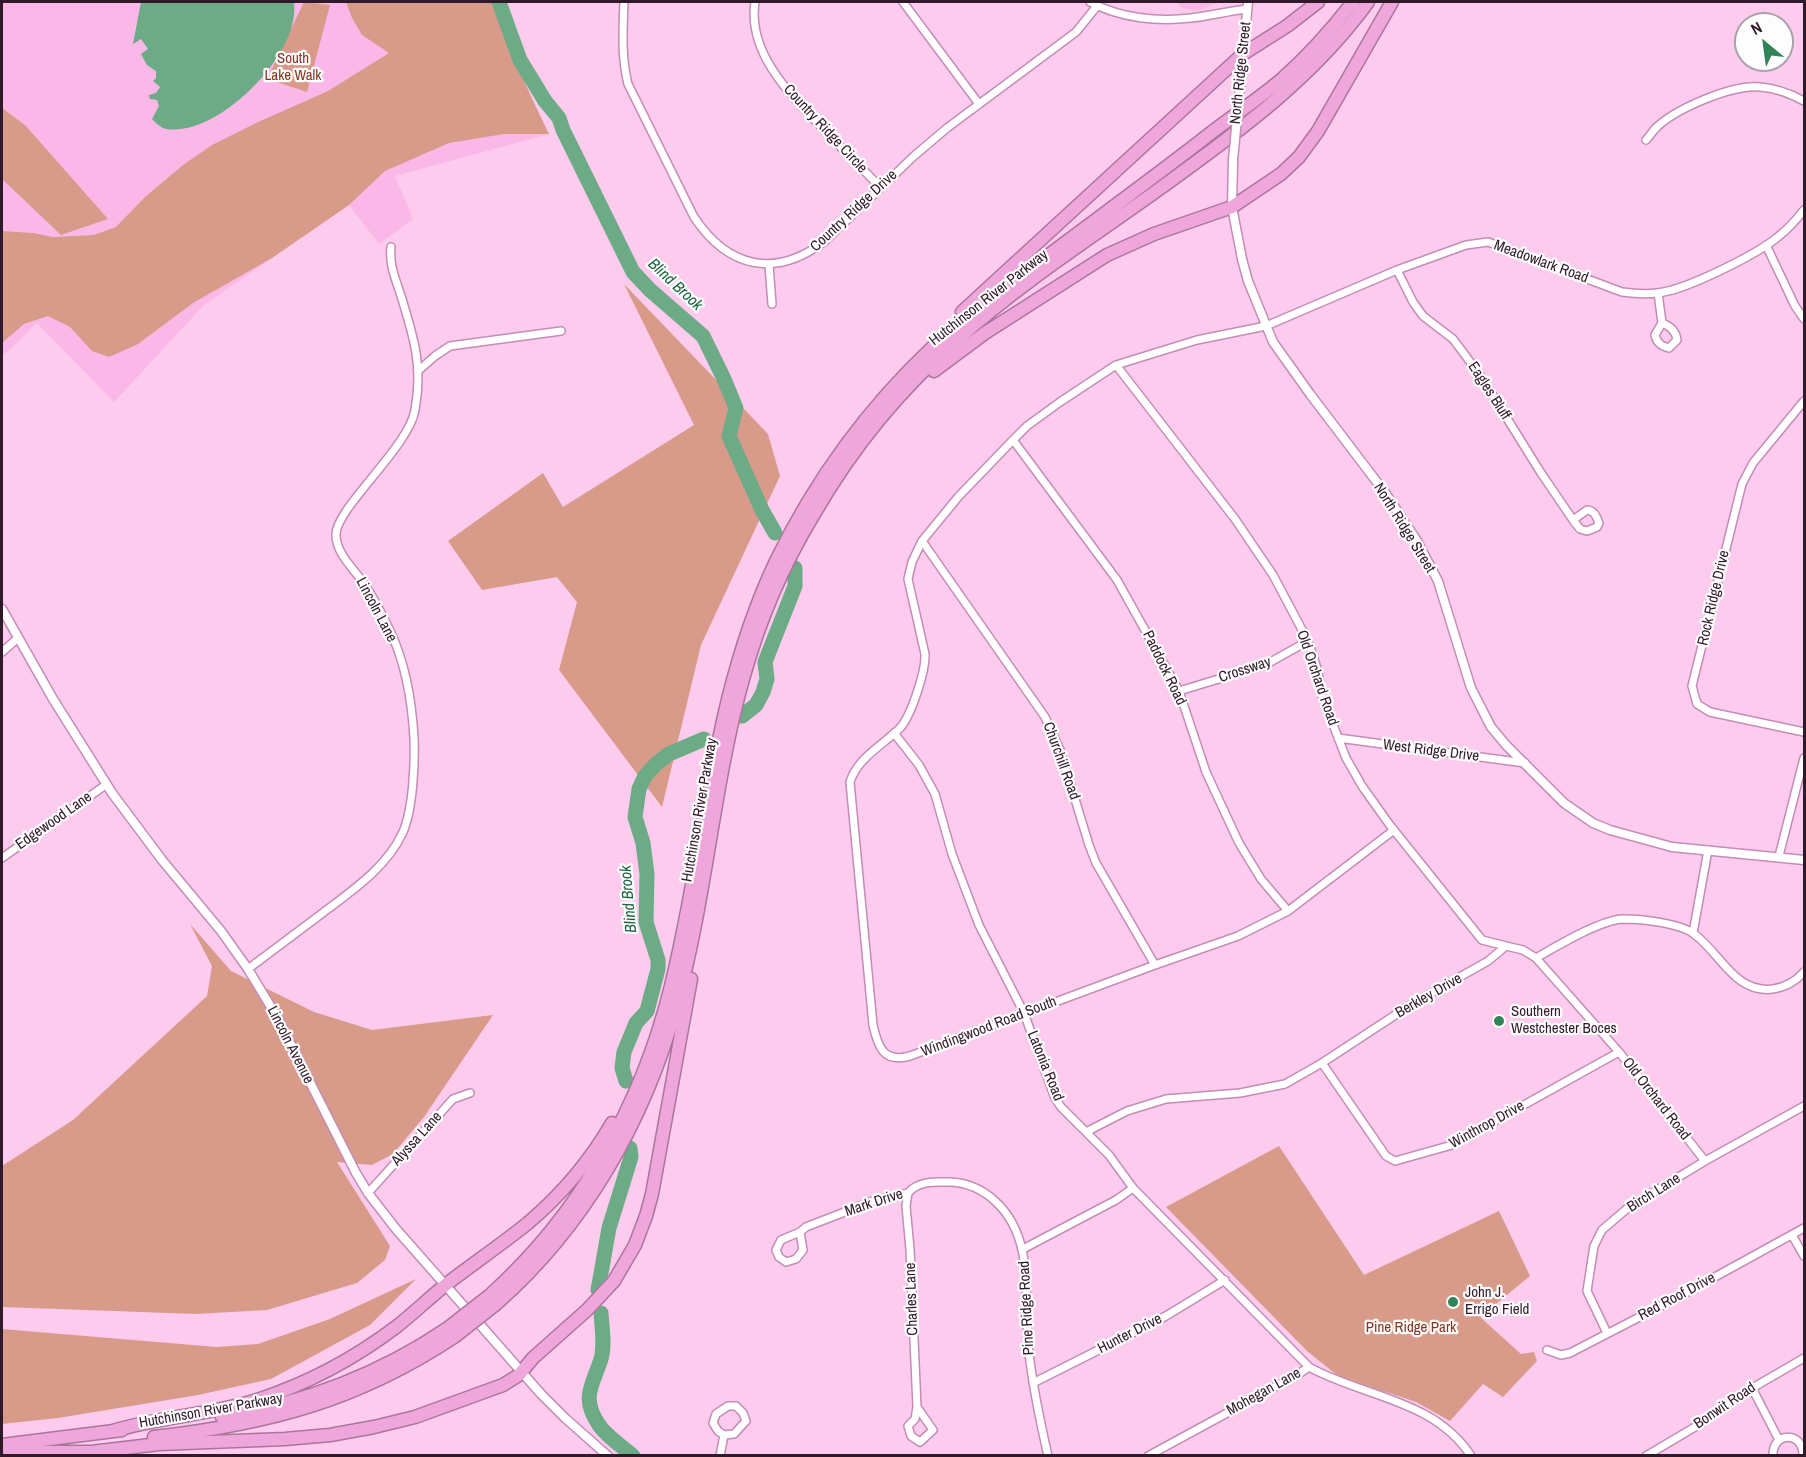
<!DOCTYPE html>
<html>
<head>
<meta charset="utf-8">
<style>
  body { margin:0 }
  #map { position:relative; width:1806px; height:1457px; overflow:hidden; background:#fccbee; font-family:"Archivo Narrow",sans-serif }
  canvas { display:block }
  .frame { position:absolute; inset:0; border:3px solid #301a2a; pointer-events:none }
  .north { position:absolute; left:1734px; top:12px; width:60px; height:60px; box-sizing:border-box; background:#fdfdfd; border:2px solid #aba2a9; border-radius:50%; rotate:331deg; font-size:16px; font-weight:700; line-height:24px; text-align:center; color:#301a2a }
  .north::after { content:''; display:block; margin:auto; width:21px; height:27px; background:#2f8458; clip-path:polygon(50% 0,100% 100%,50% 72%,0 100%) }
</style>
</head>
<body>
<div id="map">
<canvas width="1806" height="1457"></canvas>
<div class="frame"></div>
<div class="north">N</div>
</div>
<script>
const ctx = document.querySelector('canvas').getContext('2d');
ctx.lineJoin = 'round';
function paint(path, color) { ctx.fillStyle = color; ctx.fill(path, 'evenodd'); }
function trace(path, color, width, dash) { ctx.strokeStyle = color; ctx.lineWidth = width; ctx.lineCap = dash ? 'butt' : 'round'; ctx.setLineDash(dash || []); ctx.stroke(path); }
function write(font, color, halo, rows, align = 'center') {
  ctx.font = font + ' "Archivo Narrow",sans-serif'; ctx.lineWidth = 4.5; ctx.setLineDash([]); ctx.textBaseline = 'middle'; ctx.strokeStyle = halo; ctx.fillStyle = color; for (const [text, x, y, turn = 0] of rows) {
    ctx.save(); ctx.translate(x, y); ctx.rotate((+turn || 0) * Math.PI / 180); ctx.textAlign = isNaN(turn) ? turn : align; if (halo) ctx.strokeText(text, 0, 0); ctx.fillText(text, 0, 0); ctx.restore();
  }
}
paint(new Path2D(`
  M2,2H450L549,134L395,176L413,219L379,244L349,205L204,305L114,402L37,323L2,357Z
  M1177,2H1220L1197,11L1182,8Z`), '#fab8e8');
paint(new Path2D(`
  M304,2L330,5L307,92L267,79Z
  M346,2H494C508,47 528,91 549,134H504L449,143L385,171L349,205L272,258L193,303L138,344L109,357L92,351L70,327L48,316L24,324L2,343V231L33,233L53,237L94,235L116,227L145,197L183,165L212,145L256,123L328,91L389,53L362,35L352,18Z
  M2,108L25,125L108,219L61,235L2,179Z
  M624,284L768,434L780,476L701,645L662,807L559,670L577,602L557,577L482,590L448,541L543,473L563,507L694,425Z
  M190,924L231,971L314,1012L372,1030L493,1015L424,1117L393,1154L372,1165L337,1162L390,1246L385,1260L357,1283L267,1310L196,1314L2,1307V1166L73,1120L207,996L212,966Z
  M1279,1146L1364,1275L1499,1211L1530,1276L1480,1317L1521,1354L1534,1352L1537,1361L1503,1397L1483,1384L1450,1421L1416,1402L1338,1376L1307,1351L1166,1207Z
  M416,1279L370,1325L271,1379L198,1395L58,1418L2,1424V1329L217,1347L258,1344L330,1319Z`), '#d89b89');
paint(new Path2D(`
  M141,2H294C300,50 235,116 191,127C182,129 172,131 163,128C159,126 155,122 152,119L159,106L157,100L150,99L149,95L156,93L160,87L153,81L156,78V71L147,65L141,54L148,49L141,39L133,44Z`), '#6cab85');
trace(new Path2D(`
  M499,2L520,60L545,101L559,118L563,130L633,272L650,290L703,336L724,379L736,408L729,436L762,510L775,533
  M742,716L756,705L763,692L767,679L765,662L795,586V568
  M626,1081L622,1068L624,1052L636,1023L647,1011L658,969V960L646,922L647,874L643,843L635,817L639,789L645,776L656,764L669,754L704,739
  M598,1290L609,1228L631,1157L630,1148
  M601,1313C602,1328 605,1345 601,1359C593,1385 580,1397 599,1425C607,1437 622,1446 633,1456`), '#6cab85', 15);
const minor = new Path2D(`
  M624,2C623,30 621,56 628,84L694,217C728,268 775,279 825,241L914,156L947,128L1076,32L1097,6
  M755,2C747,54 792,96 825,131C843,150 862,168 880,187
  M903,2L979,104
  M1090,2C1120,18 1157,22 1191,18C1210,16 1228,11 1247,9
  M1646,140C1650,136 1653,130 1658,126C1678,108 1733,84 1760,87C1775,88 1791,94 1804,101
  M1766,245L1795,306L1804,319
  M769,265L772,304
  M1397,270L1413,302L1423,316L1453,339L1480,375L1541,473L1573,520
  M1658,293L1662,323
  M1662,323C1670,326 1676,331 1677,340L1669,348C1661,346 1657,343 1655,335Z
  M1116,365L1235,519L1273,575L1308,641L1317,668L1322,696L1346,758L1362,786L1389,824L1482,940L1506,946
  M418,371L435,356L450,346L561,331
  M1804,401L1753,463L1742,484L1692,686L1697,704L1710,712L1804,732
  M1013,440L1117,580L1179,691L1206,772L1239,843L1261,879L1288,911
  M1587,510C1595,511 1596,516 1599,523L1597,527L1587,531L1580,529L1573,520Z
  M922,541L1045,717L1060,750L1089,845L1096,863L1155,965
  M2,652L18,638
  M1179,691L1265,665L1308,641
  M894,733L919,765L935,794L952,854L979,925L1024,1013L1055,1098L1061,1107L1109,1155L1133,1188L1309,1367C1363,1397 1434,1399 1471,1456
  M1338,738L1525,763
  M1394,830L1288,911L1238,936L1155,965L910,1056C884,1063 878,1048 873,1025L850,782C858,757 882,746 900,728C911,716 926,671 925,654L908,579L912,562L922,541L959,496L1013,440L1027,426L1060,402L1116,365L1197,340L1266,326L1397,270L1466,245L1488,242L1622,292C1637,294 1653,295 1668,291C1694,285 1758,254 1779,236C1788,229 1797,219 1804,210
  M1779,856L1804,758
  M2,858L107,784
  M1693,933L1708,850
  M1536,958L1619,1052L1705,1161
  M248,969C272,951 296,933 320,915C350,892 387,868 403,832C413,809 415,763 414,738C412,703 406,665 391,633C383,616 375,600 365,585C355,570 336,554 336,535C335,509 409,447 415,410C423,367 414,338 402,299C396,279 389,267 391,247
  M1322,1063L1386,1156L1395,1161L1452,1145L1619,1052
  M1086,1132L1127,1111L1166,1099L1240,1093L1285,1084L1322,1063L1412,1004L1488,961L1506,946L1523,950L1536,958C1557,946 1600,920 1623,919C1641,919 1680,923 1694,934C1720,952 1734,994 1773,989C1786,987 1796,981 1804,972
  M368,1193L453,1099L470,1093
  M908,1193L906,1206L910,1249L917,1407L933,1430L920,1442L911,1436L908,1426L915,1419L917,1407
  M800,1232L781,1240L776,1250L779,1257L786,1262L796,1259L803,1250L800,1232L806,1227L873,1201L908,1193C919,1180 936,1182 951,1182C969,1183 982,1189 995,1201C1037,1239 1023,1302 1029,1353C1033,1388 1040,1421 1048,1456
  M1792,1235L1804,1256
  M1023,1249L1116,1200L1133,1188
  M1607,1333L1587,1291L1594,1246L1602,1230L1629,1207L1705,1161L1804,1106
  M1547,1350L1561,1355L1570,1353L1684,1294L1804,1228
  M1033,1383L1166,1316L1225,1280
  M1752,1388L1779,1440
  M728,1406H736L743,1413L746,1421L734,1434L724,1435L718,1431L713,1423L716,1414Z
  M720,1456L724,1435
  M1148,1456L1297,1375L1309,1367
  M1646,1456L1700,1424L1742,1394L1804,1358
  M1773,1456C1772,1431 1804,1431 1803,1456`);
const tertiary = new Path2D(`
  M1240,87L1248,2
  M1233,160L1232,207L1242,259L1248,281L1273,342L1310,394L1386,494L1417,541L1438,581L1471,688L1491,727L1506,745L1564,803L1593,823L1610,830L1672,847L1804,860
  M2,609L53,699L112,793L162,860L221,931L248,969L277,1017L356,1173L368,1193L396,1229L541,1394L565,1418L608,1456`);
const motorway = new Path2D(`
  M962,312L1243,54L1287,26L1318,2
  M934,371L985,333L1107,255L1154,234L1232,207L1281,174L1299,157L1318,131L1392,2
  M489,1296C580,1215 642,1104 671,986C707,841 711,698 776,561C815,481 869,407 934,346C968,315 1005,288 1042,260C1094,221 1146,183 1198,143C1225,121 1255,102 1282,79C1308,56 1332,29 1353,2
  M496,1304C585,1226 645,1120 676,1007C706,900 713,786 743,679C759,621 783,565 814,514C852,448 901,388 959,338C1022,282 1094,236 1162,187C1238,132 1312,79 1368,2
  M222,1417C304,1403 379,1375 448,1328
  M113,1431C161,1416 212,1415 260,1399C308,1383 355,1358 396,1327C414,1313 430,1297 448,1283C474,1263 502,1244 528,1223C561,1195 590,1161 612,1123
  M154,1437C268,1424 357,1401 454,1337
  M2,1445L122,1430
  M32,1452H91L159,1444L285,1439L330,1435L374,1427L415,1417L503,1385L519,1375L533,1358L587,1310L614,1281L635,1245L646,1216L652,1194L691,979
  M2,1455L39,1451`);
trace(minor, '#c58cb6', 10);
trace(tertiary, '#c58cb6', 11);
trace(motorway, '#ac759d', 15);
trace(minor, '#fff', 7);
trace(tertiary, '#fff', 8);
trace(motorway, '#efa6db', 12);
const tertiaryBridge = new Path2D(`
  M1233,160L1240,87`);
const motorwayBridge = new Path2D(`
  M448,1328L489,1296
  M454,1337L496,1304`);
trace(tertiaryBridge, '#c58cb6', 11, []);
trace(motorwayBridge, '#ac759d', 15, []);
trace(tertiaryBridge, '#fff', 8);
trace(motorwayBridge, '#efa6db', 12);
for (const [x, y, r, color] of [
  [1499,1021,6,"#2f8458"],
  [1453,1302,6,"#2f8458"]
]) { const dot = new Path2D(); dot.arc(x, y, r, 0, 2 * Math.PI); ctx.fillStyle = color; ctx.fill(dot); trace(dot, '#fdfdfd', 2); }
write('15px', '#84351d', '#fdfdfd', [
  ["South",293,59],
  ["Lake Walk",293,76],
  ["Pine Ridge Park",1411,1328]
]);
write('15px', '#301a2a', '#fdfdfd', [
  ["North Ridge Street",1241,73,-84],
  ["Country Ridge Circle",825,129,47],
  ["Country Ridge Drive",854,211,-43],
  ["Meadowlark Road",1541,262,20],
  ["Hutchinson River Parkway",989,298,-38],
  ["Eagles Bluff",1489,391,57],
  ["North Ridge Street",1404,528,58],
  ["Rock Ridge Drive",1714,598,-77],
  ["Lincoln Lane",376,610,62],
  ["Paddock Road",1164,668,64],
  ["Crossway",1245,670,-18],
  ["Old Orchard Road",1317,678,71],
  ["West Ridge Drive",1431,751,7],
  ["Churchill Road",1061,761,70],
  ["Hutchinson River Parkway",700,810,-80],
  ["Edgewood Lane",54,821,-35],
  ["Berkley Drive",1429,996,-30],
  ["Windingwood Road South",989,1027,-21],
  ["Lincoln Avenue",290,1045,63],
  ["Latonia Road",1045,1066,68],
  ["Old Orchard Road",1656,1099,52],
  ["Winthrop Drive",1487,1125,-29],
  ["Alyssa Lane",417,1139,-48],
  ["Birch Lane",1654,1193,-32],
  ["Mark Drive",874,1203,-18],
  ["Red Roof Drive",1677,1297,-28],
  ["Charles Lane",912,1299,-92],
  ["Pine Ridge Road",1027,1308,-93],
  ["Hunter Drive",1130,1334,-27],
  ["Mohegan Lane",1264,1392,-29],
  ["Bonwit Road",1725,1406,-34],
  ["Hutchinson River Parkway",211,1411,-10]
]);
write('15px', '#301a2a', '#fdfdfd', [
  ["Southern",1511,1012],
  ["Westchester Boces",1511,1029],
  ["John J.",1465,1293],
  ["Errigo Field",1465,1310]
], 'left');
write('italic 16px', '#1d6540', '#fdfdfd', [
  ["Blind Brook",675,285,43],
  ["Blind Brook",629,899,-95]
]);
</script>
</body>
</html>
